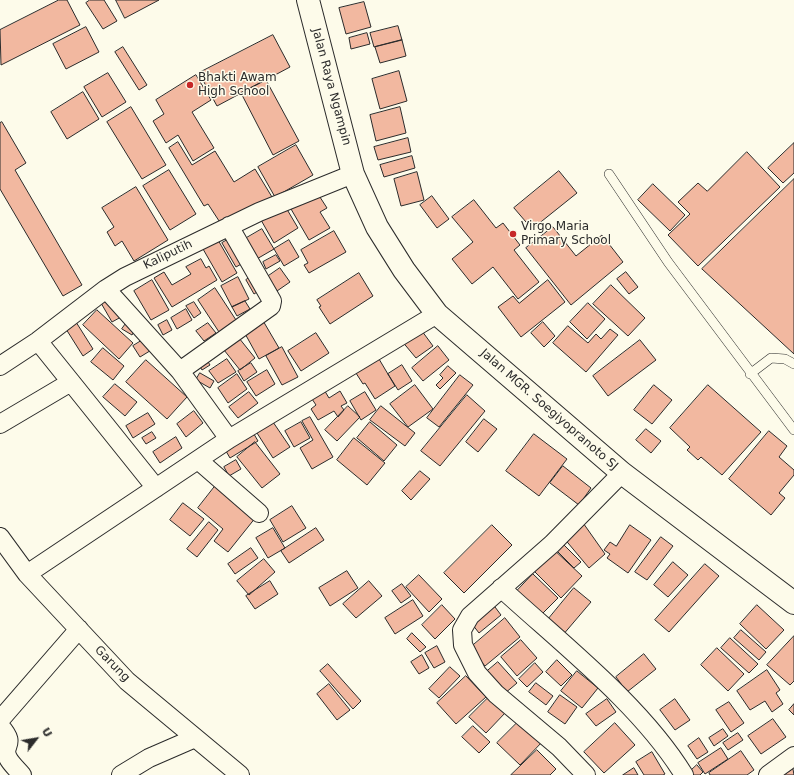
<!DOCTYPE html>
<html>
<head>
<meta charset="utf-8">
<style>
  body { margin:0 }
  #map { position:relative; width:794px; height:775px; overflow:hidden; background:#fdfbea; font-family:"DejaVu Sans",sans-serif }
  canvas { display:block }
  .north { position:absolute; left:16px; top:719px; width:40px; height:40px; -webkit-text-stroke:3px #fdfbea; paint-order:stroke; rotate:59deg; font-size:11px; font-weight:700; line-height:16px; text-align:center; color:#2b2b2b }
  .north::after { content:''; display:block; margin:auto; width:14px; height:18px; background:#2b2b2b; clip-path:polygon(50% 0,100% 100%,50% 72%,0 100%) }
</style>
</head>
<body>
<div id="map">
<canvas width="794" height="775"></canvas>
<div class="north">U</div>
</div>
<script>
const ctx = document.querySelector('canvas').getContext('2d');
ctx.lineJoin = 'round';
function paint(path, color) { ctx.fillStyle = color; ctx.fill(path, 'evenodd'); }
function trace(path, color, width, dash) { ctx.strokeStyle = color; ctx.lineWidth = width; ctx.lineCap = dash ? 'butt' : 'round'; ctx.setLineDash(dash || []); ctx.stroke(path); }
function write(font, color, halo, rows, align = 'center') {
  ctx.font = font + ' "DejaVu Sans",sans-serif'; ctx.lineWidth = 3; ctx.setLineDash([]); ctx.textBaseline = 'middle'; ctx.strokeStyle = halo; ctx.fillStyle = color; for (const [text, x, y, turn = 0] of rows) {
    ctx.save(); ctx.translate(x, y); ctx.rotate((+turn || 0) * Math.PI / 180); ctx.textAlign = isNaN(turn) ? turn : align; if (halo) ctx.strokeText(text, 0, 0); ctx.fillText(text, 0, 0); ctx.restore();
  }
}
const building = new Path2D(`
  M59,0H67L80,25L1,65L0,30Z
  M90,0H104L117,21L103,29L86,3Z
  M116,0H159L125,18Z
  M364,2L371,27L346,34L339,8Z
  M398,26L402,40L374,47L370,33Z
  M86,27L99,52L66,69L53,44Z
  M367,33L370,44L351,49L349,38Z
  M273,35L290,67L217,106L199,73Z
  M402,40L406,56L380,63L375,47Z
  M123,47L147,85L139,90L115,52Z
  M399,71L407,101L380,109L372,79Z
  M108,73L126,102L102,117L84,87Z
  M196,75L211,100L192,112L214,148L193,161L178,135L166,143L153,121L164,114L156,100Z
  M266,80L299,141L273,155L241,93Z
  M83,92L99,119L67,139L51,112Z
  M131,107L166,165L142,179L107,122Z
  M400,107L406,133L376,141L370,115Z
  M2,122L26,163L15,170L82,285L63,296L0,189V123Z
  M408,138L411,152L378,160L374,147Z
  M178,142L192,165L215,151L234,182L255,169L272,197L223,227L208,204L204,206L169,148Z
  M794,143V173L783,183L768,168Z
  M296,145L313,175L275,197L258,167Z
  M747,152L780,187L698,266L668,235L690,214L678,202L698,183L707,191Z
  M412,156L415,168L384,177L380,165Z
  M169,170L196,214L170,230L143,186Z
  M559,171L577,193L532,229L514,208Z
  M417,172L424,200L401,206L394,179Z
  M794,179V354L702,269Z
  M653,184L685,215L670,231L638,200Z
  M136,187L168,240L134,261L122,241L115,246L107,232L114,227L102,208Z
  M318,194L327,208L320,212L330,228L309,240L291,209Z
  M432,196L449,219L437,228L420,205Z
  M474,200L496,228L503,223L520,245L514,250L539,282L518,299L493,267L472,284L452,259L473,242L452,217Z
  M285,206L298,228L274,243L261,220Z
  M553,227L576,256L602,235L623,262L571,305L526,248Z
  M262,229L274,249L255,260L243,240Z
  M334,231L346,252L309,273L304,265L308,263L301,250Z
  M229,239L243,263L236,267L222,243Z
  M218,240L237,273L222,282L203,249Z
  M289,240L299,257L284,266L274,249Z
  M276,255L280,261L266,269L263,262Z
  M201,259L206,268L209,266L217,280L172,307L154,278L164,272L172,285L191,274L186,267Z
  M280,268L290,282L277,291L267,277Z
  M626,272L638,287L629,294L617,279Z
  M359,273L373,296L330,324L319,307L321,306L317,300Z
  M253,275L262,289L254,294L246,280Z
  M238,277L249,299L232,307L221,286Z
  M152,280L169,310L151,320L134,291Z
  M548,280L565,302L521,337L498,307L513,296L519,303Z
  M611,285L645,318L628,336L593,304Z
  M215,288L236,320L219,332L198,300Z
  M110,298L121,317L112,322L101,303Z
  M245,301L250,309L237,316L232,307Z
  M194,302L201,313L194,318L186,306Z
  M588,303L605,319L587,339L570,322Z
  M186,309L192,320L177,329L171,318Z
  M97,310L133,343L119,359L83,325Z
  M262,319L279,348L259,359L243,330Z
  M167,320L172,330L163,335L158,325Z
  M76,322L93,349L83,356L66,329Z
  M127,322L136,328L132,335L122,329Z
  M543,322L555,336L544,347L531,333Z
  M208,323L216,333L204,341L196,331Z
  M568,326L588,343L596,334L601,339L610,329L618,335L586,372L553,343Z
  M419,327L433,346L416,358L401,340Z
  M235,333L255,358L240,370L220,345Z
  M316,333L329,353L301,371L288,351Z
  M146,338L153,349L140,357L133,346Z
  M640,340L656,360L608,396L593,376Z
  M438,346L449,360L423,381L412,368Z
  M282,347L298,377L282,385L266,356Z
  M103,348L124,366L113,380L91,362Z
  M205,357L210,365L202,370L197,361Z
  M372,358L374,362L379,359L395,386L375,399L365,383L363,384L354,370Z
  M227,359L236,372L218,383L209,371Z
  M146,360L187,397L167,419L126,382Z
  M251,363L257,372L244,381L238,371Z
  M402,365L412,381L398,390L388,374Z
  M448,366L456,373L440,389L436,385L443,378L440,375Z
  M267,370L275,384L256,396L247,382Z
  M200,373L214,381L210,388L196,380Z
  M237,374L247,389L228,403L218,388Z
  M460,375L473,385L439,427L427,418Z
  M115,384L137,402L125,416L103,397Z
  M415,385L433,409L408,427L390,404Z
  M654,385L672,400L652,424L634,410Z
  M708,385L761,432L722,475L701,457L698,460L687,450L690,447L670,428Z
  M323,388L329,398L340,391L347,403L341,406L344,410L338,417L334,411L318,420L311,409L316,405L310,396Z
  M249,392L258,403L238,418L229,407Z
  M365,392L376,410L361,420L350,401Z
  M467,395L485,411L440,466L421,451Z
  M348,406L360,417L337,441L325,430Z
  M381,406L415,433L405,446L370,420Z
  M194,411L203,423L186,437L177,424Z
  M148,413L155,424L133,438L126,426Z
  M310,417L333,457L312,469L300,448L313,440L302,421Z
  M484,419L497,429L478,452L466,442Z
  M273,422L290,447L273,458L257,433Z
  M301,422L310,438L294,447L285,431Z
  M370,422L397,445L384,461L357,438Z
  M251,429L258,441L230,458L223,446Z
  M646,429L661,441L651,453L636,440Z
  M769,431L787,446L779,457L794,470V475L779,493L785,498L771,515L729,479Z
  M152,432L156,438L146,444L142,438Z
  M534,434L567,459L539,496L506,471Z
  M176,437L182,448L160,463L153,452Z
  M354,438L385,463L367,485L337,460Z
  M255,442L280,474L262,488L237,457Z
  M236,460L241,469L229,476L224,467Z
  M563,466L591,488L579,505L550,483Z
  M420,471L430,479L411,500L402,491Z
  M216,485L256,517L228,552L214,541L223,529L198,508Z
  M183,503L204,519L190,536L170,520Z
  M292,506L306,528L283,542L270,520Z
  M581,520L605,554L589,568L563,537Z
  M209,522L218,530L197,557L187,549Z
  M492,525L512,545L464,593L444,573Z
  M630,525L651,540L628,573L607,558L610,554L604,550L610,542L616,546Z
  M273,528L285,548L268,558L256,538Z
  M316,528L324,540L289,563L281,551Z
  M661,537L673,546L647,580L635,572Z
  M559,540L581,562L574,568L553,547Z
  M551,547L582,576L561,598L535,572Z
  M251,548L258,558L235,574L228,564Z
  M264,559L275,572L249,595L237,581Z
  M673,562L688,575L668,597L654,585Z
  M705,564L719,576L669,632L655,620Z
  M347,571L358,588L330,606L319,588Z
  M533,574L558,598L540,616L516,592Z
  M419,575L442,599L429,612L406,587Z
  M270,581L278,594L255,609L246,596Z
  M369,581L382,596L356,618L343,604Z
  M402,584L411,596L401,603L392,591Z
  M574,588L591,602L562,636L546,622Z
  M413,600L423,616L395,634L385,618Z
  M492,603L501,615L479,633L469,620Z
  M442,605L455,619L435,639L422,625Z
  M757,605L784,630L766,649L740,624Z
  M505,618L520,637L485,666L470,648Z
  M741,630L766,652L759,660L734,638Z
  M412,633L426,647L420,652L407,639Z
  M794,636V681L790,685L767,665Z
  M730,638L758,664L749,673L721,648Z
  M521,640L537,658L517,676L501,657Z
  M437,646L445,662L434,668L425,653Z
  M717,648L744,674L728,691L701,665Z
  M644,654L656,669L627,692L616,677Z
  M422,655L429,668L419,674L411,662Z
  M557,660L572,675L561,686L546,672Z
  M498,662L517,683L504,694L485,673Z
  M535,663L543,672L527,687L519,679Z
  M328,664L361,701L353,709L320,671Z
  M450,667L460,676L439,698L429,689Z
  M767,670L780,690L776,693L783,704L772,712L765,701L750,710L737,691Z
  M577,671L598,688L582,708L561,691Z
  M466,676L486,697L456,724L437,703Z
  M536,683L553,696L546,705L529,692Z
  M329,684L350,710L337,720L317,694Z
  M560,695L577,707L565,724L548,712Z
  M489,697L506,712L486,733L469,717Z
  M607,699L616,712L596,726L586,714Z
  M675,699L690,720L675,730L660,710Z
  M729,702L744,723L731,732L716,710Z
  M794,704V715L789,710Z
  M521,719L543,741L520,765L497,743Z
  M773,719L786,737L761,754L748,736Z
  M615,723L635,745L604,773L584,752Z
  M473,726L490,742L479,753L462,737Z
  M723,729L728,736L714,746L709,738Z
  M738,733L743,740L728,750L723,743Z
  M699,738L708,752L697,759L688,746Z
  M721,748L728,759L705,774L698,763Z
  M537,750L556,769L550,775H511Z
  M741,751L754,770L747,775H710L709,773Z
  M652,752L665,774L663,775H644L636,762Z
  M697,765L703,772L700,775H686Z
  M634,768L638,775H623Z
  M793,769L794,775H784Z`);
paint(building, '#f2b8a0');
trace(building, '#2b2b2b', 1);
const lane = new Path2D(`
  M609,174L668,262L794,430
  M750,374L771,358L785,359L794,364`);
const street = new Path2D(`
  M106,289L180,371L229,439
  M38,341L71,382
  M0,366L38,341L106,289L125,277L259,212L353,174
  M180,371L271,306L272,301L229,226
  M0,424L71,382L156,488
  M198,460L259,513
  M0,537L27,574L127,681L240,775
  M27,574L229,439L437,314
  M501,588C562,644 641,705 684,775
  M0,720L79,629
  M0,726C18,746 1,744 8,758C11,764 18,770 22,775
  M121,775L149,758L195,738
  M586,775L559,747L496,694L477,673L463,645L462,630L470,616L552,544L622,473
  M768,775L794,756`);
const primary = new Path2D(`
  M308,0L353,174L377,227L404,270L437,314L622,473L794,603`);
trace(lane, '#2b2b2b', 10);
trace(street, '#2b2b2b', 20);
trace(primary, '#2b2b2b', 24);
trace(lane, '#fdfbea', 9);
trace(street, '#fdfbea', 18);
trace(primary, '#fdfbea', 22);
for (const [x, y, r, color] of [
  [190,85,4,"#c62828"],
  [513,234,4,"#c62828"]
]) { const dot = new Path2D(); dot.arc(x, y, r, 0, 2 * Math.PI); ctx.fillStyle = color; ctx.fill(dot); trace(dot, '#fdfbea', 1.5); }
write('12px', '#2b2b2b', '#fdfbea', [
  ["Bhakti Awam",198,78],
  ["High School",198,92],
  ["Virgo Maria",521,227],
  ["Primary School",521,241]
], 'left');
write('12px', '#2b2b2b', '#fdfbea', [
  ["Jalan Raya Ngampin",331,87,75],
  ["Kaliputih",168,255,-26],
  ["Jalan MGR. Soegiyopranoto SJ",549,410,41],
  ["Garung",112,664,46]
]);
</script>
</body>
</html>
